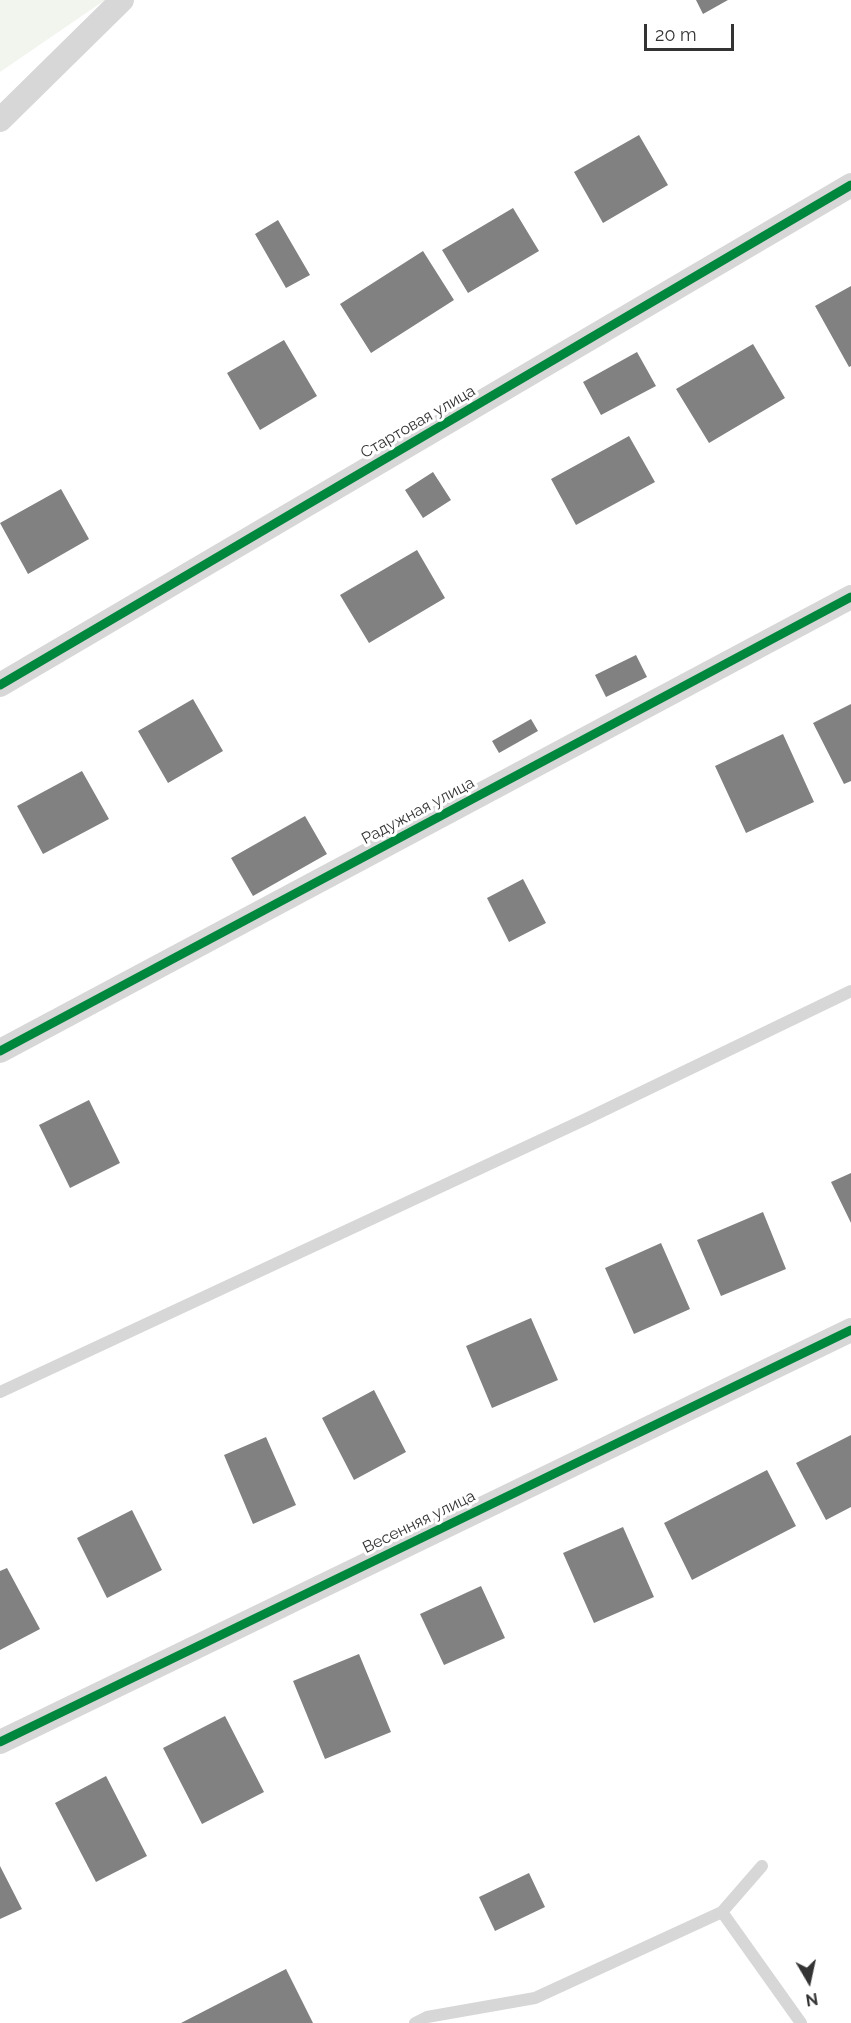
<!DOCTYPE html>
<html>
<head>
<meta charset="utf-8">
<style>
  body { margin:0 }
  #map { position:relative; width:851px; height:2023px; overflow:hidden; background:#fff; font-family:Raleway,sans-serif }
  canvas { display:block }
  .north { position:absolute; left:779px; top:1951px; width:60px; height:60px; -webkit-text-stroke:4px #fff; paint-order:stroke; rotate:171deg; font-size:16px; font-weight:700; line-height:24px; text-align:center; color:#333 }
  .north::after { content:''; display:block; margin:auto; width:21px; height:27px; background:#333; clip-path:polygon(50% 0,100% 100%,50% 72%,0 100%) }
  .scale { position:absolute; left:644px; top:24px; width:90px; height:27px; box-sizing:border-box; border:3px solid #333; border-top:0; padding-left:8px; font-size:18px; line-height:21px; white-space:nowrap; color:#333; -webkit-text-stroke:4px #fff; paint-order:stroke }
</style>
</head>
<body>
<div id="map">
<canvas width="851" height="2023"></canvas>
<div class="north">N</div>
<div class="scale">20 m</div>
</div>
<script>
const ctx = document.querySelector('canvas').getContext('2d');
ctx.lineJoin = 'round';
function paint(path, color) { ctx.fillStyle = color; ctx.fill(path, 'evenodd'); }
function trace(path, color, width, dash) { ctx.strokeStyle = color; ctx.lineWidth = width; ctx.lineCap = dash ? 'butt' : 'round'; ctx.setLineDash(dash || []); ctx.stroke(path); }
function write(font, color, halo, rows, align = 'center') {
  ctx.font = font + ' Raleway,sans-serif'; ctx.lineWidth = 6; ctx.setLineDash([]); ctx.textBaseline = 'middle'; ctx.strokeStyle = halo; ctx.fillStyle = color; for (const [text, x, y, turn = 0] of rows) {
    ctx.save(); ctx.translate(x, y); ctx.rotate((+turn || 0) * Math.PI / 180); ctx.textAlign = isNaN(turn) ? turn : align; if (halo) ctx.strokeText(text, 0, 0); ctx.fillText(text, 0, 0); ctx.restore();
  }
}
paint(new Path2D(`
  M0,0H105L0,72Z`), '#f1f5ed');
paint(new Path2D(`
  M696,0H728L703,14Z
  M639,135L668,185L603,223L574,172Z
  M513,208L539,251L468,293L442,250Z
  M278,220L310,275L286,288L255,234Z
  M423,251L454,300L371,353L340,304Z
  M851,286V366L849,367L815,306Z
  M284,340L317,396L260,430L227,373Z
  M753,344L785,398L709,443L676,389Z
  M637,352L656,386L601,415L583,382Z
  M629,436L655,482L576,525L551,479Z
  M433,472L451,500L423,518L405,490Z
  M61,489L89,539L28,574L0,523Z
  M417,550L445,598L369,643L340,595Z
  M636,655L647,677L606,697L595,675Z
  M193,699L223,751L168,783L138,731Z
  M851,704V781L844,784L813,723Z
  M531,719L538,731L499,753L492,741Z
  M783,734L814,802L746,833L715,766Z
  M82,771L109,819L43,854L17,806Z
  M305,816L327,854L253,896L231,858Z
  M523,879L546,923L509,942L487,898Z
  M89,1100L120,1163L70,1188L39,1125Z
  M851,1173V1223L831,1182Z
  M763,1212L786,1269L721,1296L697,1240Z
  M661,1243L690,1309L634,1334L605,1268Z
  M531,1318L558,1380L492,1408L466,1346Z
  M374,1390L406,1452L354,1480L322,1418Z
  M851,1435V1507L826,1520L796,1463Z
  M266,1437L296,1505L253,1524L224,1455Z
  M767,1470L796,1526L692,1580L664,1523Z
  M132,1510L162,1570L107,1598L77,1538Z
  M623,1527L654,1597L594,1623L563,1553Z
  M7,1568L40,1629L0,1650V1571Z
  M481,1586L505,1638L444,1665L420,1614Z
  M359,1654L391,1732L325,1759L293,1681Z
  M225,1716L264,1792L202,1824L163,1748Z
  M106,1776L147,1856L96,1882L55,1803Z
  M0,1866L22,1909L0,1919Z
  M529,1873L545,1907L495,1931L479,1897Z
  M286,1969L313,2023H181Z`), '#818181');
trace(new Path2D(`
  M0,1392L586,1119L851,991
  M722,1912L801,2023
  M415,2023L427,2017L535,1998L722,1912L762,1866`), '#d7d7d7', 12);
trace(new Path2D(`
  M0,120L122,0
  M0,685L851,185
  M0,1051L851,597
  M0,1742L851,1330`), '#d7d7d7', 24);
trace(new Path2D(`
  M0,685L851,185
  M0,1051L851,597
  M0,1742L851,1330`), '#00873e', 9);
write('16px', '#333', '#fff', [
  ["Стартовая улица",418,422,-30],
  ["Радужная улица",418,811,-28],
  ["Весенняя улица",419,1522,-26]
]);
</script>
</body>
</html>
